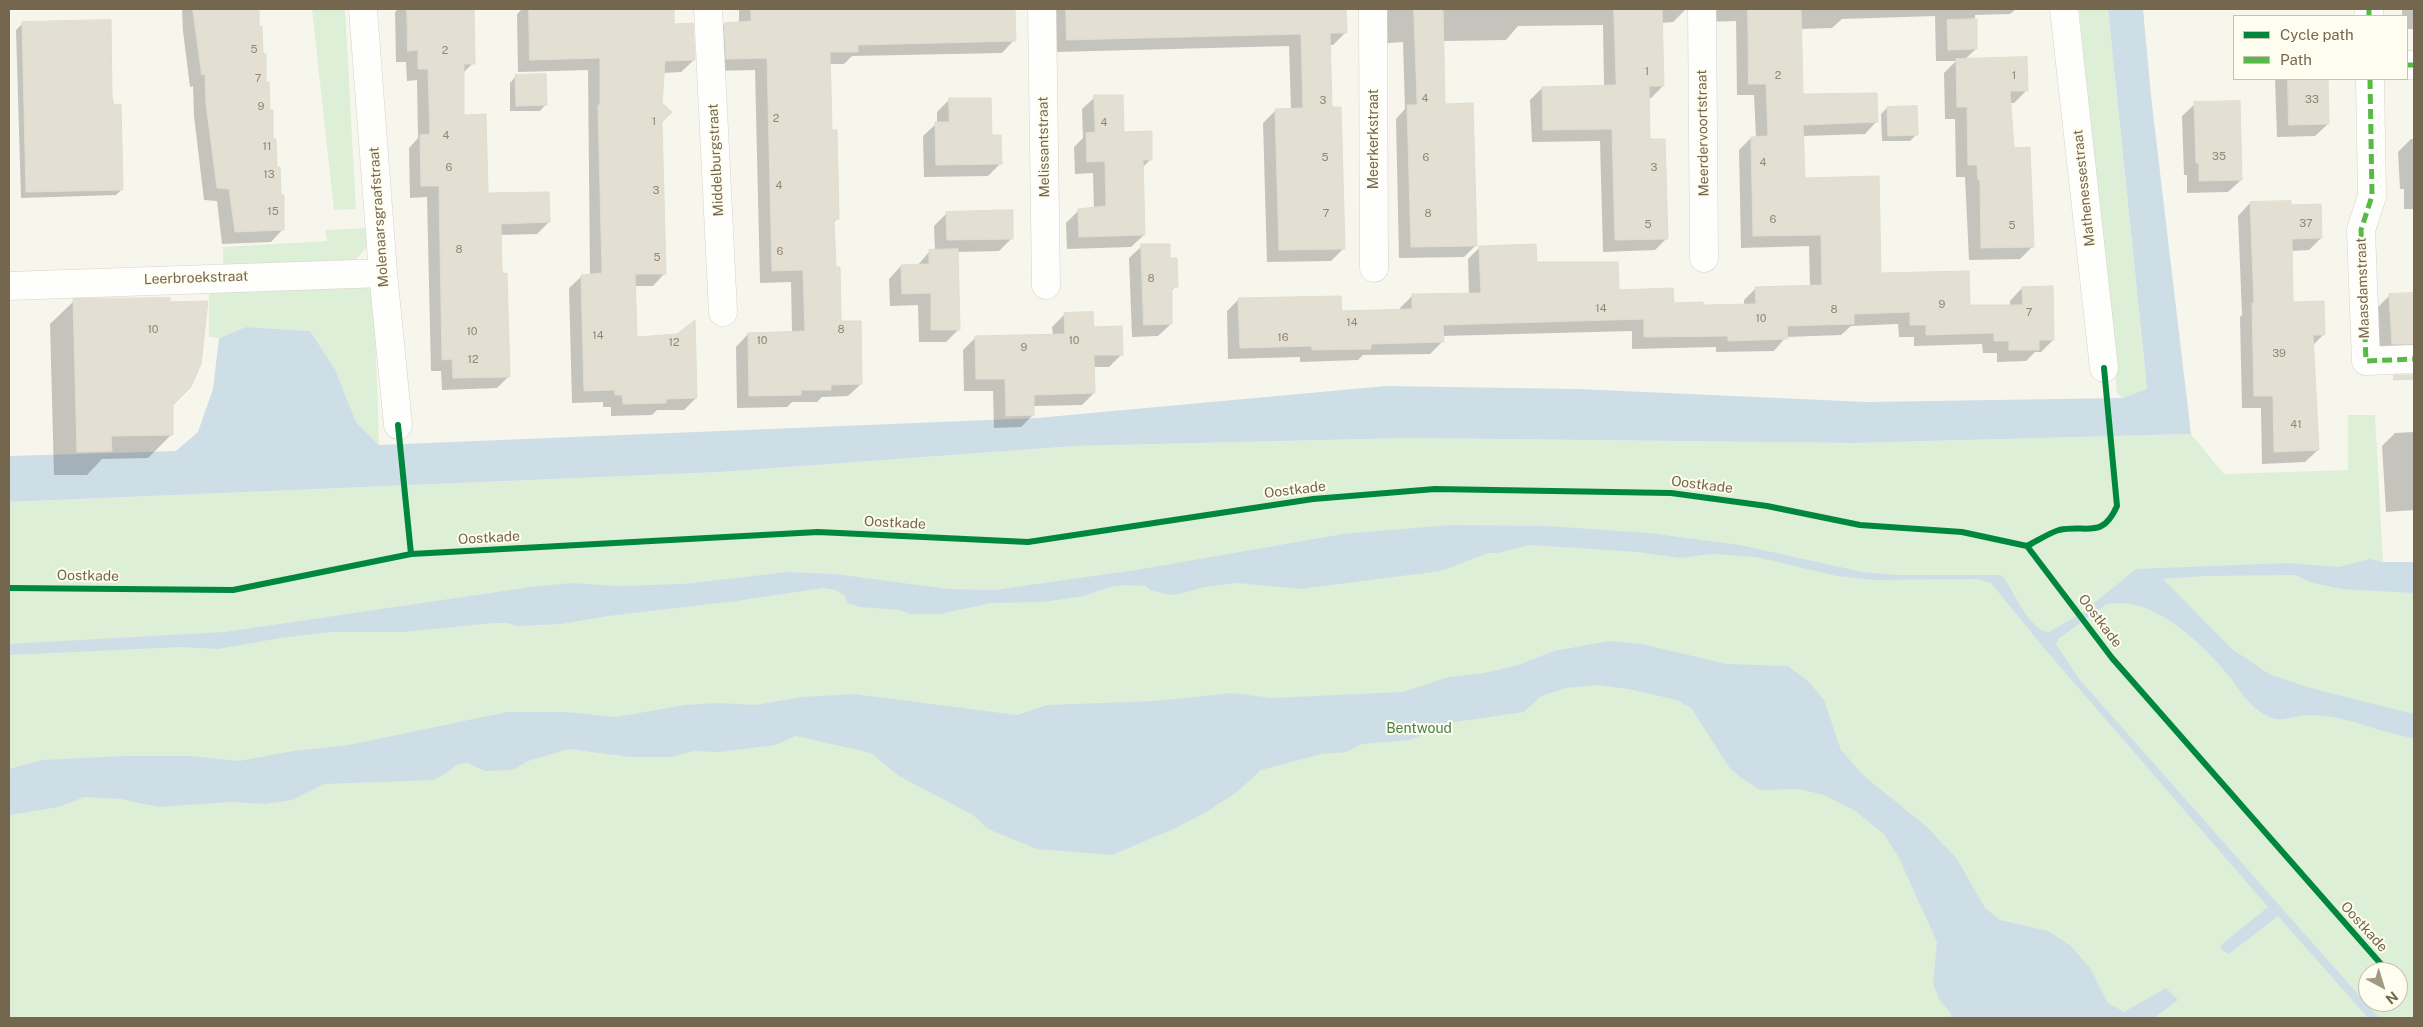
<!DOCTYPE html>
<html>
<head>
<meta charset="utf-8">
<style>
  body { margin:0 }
  #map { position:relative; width:2423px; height:1027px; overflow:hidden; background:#f7f6ec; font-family:"Public Sans",sans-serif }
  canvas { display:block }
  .frame { position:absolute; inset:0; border:10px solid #75674d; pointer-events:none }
  .legend { position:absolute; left:2233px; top:15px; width:175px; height:65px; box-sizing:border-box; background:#fefdef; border:1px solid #c7c1ae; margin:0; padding:6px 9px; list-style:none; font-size:15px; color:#75674d }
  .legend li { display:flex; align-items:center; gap:10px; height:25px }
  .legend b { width:25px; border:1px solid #c7c1ae }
  .north { position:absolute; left:2358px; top:962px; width:50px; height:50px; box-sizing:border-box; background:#fefdef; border:1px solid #c7c1ae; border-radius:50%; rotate:141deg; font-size:14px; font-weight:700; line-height:20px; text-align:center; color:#75674d }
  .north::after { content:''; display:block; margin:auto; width:18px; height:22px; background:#a29985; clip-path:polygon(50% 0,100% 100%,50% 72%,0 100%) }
</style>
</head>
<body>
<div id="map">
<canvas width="2423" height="1027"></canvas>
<div class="frame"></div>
<ul class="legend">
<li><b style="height:6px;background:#00873e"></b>Cycle path</li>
<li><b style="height:6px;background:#58b947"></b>Path</li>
</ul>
<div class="north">N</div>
</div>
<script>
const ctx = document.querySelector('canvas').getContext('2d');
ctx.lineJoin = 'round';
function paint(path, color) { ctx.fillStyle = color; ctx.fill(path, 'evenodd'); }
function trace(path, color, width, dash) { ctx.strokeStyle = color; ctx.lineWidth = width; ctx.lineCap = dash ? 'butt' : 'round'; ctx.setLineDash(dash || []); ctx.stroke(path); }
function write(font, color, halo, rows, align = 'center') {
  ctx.font = font + ' "Public Sans",sans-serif'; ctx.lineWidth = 4; ctx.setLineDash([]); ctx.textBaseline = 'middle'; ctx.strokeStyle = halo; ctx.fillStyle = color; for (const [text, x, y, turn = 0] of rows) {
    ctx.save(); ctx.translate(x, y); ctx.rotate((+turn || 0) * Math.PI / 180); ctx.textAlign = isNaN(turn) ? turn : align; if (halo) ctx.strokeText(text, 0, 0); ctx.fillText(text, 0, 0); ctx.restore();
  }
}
paint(new Path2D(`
  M312,9H345L356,209L334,210Z
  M2079,9H2108L2147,390L2123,398L2117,393Z
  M367,228L368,246L351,264L223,267V247L327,241L325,230Z
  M368,286L374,294L379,445L356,422L335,369L310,331L246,327L219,338L209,337V290Z
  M2348,415H2375L2383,562L2374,560L2414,581V1018H9V502L721,472L1075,446L1408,438L1854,443L2191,434L2224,474L2348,470ZM2368,972H2398V1002H2368Z`), '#deefd8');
paint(new Path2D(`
  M2108,9H2143L2151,96L2191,434L1854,443L1408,438L1075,446L721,472L9,502V456L176,451L198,432L213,389L219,338L246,327L310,331L335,369L356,422L379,445L1037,418L1386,386L1578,389L1867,402L2123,398L2147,389Z
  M1451,525L1547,526L1649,533L1740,545L1863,572L1897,575H2001C2015,591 2028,630 2049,632L2082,613L2136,569L2288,563L2339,567L2370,559L2383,562H2414V593L2342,589L2313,583L2295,575L2204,576L2163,579L2232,649L2269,674L2307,687L2414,714V738C2379,733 2346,715 2311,715C2294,714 2282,724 2267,716C2249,707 2240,690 2228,675C2202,643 2153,596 2108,604C2104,605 2066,634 2058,639L2056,644L2080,680L2379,1018H2368L2278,916L2229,954L2222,950L2221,945L2268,907L2044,648L1991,583L1978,579L1875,580L1837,576L1756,557L1711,554L1680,558L1638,552L1531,545L1497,553H1488L1441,571L1300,589L1237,583L1204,587L1180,594L1171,595L1150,590L1146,586L1125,585L1110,587L1084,596L1043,602L991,603L940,614H910L899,610L860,607L847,603L846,597L836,590L823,588L736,601L608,616L561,624L517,626L508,623H493L404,632H331L280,638L218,649L181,647L9,655V644L225,632L531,587L571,583L619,586L683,584L788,572L835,574L948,589L994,590L1136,570L1343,534Z
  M1609,641L1641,644L1727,664L1788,666L1809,682L1824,700L1841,750L1864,776L1927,827L1957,859L1985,908L2000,920L2048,931L2071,946L2090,968L2108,1003L2124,1012L2166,988L2178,1000L2154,1018H1951V1014L1939,999L1933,984L1937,942L1899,858L1884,834L1854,810L1824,795L1799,789L1760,790L1741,778L1729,767L1691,708L1677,700L1628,689L1598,685L1566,688L1541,696L1524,712L1455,722L1410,740L1362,744L1347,752L1322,754L1261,770L1238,791L1208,811L1176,828L1112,855L1037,849L988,829L973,815L899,776L871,753L796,736L775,745L720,752L694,751L671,757H630L569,749L528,761L513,770L485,771L468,763L458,764L443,775L433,780L324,784L292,800L265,804L232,802L158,807L121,799L84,797L59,807L9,815V769L42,760L125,756H191L239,761L293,751L349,745L507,712H566L616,717L685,705L719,703L755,705L802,697L854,694L1017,715L1047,705L1156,701L1232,693L1272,698L1402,692L1449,677L1484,673L1518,665L1554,651Z`), '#cedee7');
paint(new Path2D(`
  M182,9H256L283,229L271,242L222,244L217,201L204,200L194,116L193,86L190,87L183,31Z
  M398,9H472L473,63L463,73V116L487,195L549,222L537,234L500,235L509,376L497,388L442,390L441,371H431L427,197L410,198L409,148L418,138L417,80L407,81L406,62H396L395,12Z
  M522,9H673V25L694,60L681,72L663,73L661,122L665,273L653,286H634L636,338L696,398L684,410H657L652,415L611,416V407H603V402L572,403L569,288L582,276L590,275L588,70L518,72L517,14Z
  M739,9H1014V40L1002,53L852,56L844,64H829L831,132L837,219L833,223L834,268L840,322L861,384L848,396L822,397L817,402H792L787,407L737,408L736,347L748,334L792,333L791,282L760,283L755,70L714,71L712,36L725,24L739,23Z
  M1054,9H1345L1346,32L1333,45H1329L1331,108L1344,248L1331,261L1267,262L1263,123L1276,110L1291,109L1289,46L1055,52Z
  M1386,9H1686L1673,22L1661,23L1663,86L1651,98H1648L1649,141L1667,238L1655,250L1603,252L1600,141L1532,142L1530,100L1542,88L1604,87L1603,25L1518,26L1506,40L1443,41L1444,106L1476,245L1464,257L1399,258L1396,119L1405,109L1403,42L1387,43Z
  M1699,9H2016L2010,14L1975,15L1976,49L1964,60L2027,90L2014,103H2010L2012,149L2033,246L2020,259L1969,260L1965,177H1956L1955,119H1945L1944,73L1956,61H1936L1935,16L1842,19L1832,28L1800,29L1801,96L1877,121L1865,134L1802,136L1803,179L1880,274L1969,307L2010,306V301L2022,288L2053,340L2041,352H2035L2026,361L1997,362V353H1983L1982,344L1914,346V337H1899L1898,324L1851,326L1841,335L1786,337L1774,351L1716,352V347L1632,349V331L1442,336V342L1430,354L1363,355L1358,360L1300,362V357L1228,359L1227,311L1239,299L1340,313L1400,311V308L1412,296L1469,295L1468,259L1480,247L1617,291L1673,304L1702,307L1744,305V300L1756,288L1810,287L1809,246L1741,248L1739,150L1751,138H1756L1754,95H1737L1736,21L1706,22Z
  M2402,9H2414V29H2407V16H2402Z
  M22,24L122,189L116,195L21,198L16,30Z
  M516,76L546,104L540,111H510V83Z
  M2275,79H2327L2328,124L2315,136L2277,137Z
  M1095,97L1123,133L1151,159L1142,168L1144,235L1131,247L1067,249L1066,223L1079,210L1094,209L1093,173L1075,174L1074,147L1083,138L1082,109Z
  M949,100L991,136L1001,163L988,176L924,177L923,136L937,123V112Z
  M2195,104L2241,180L2228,192L2187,193V175H2184L2182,116Z
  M1887,108L1916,135L1910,141H1882L1881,114Z
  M2411,139H2414V209H2404V189H2400L2398,152Z
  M2250,203L2290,206L2321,238L2309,250L2291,251L2292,303L2324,334L2312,346L2318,450L2305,462L2262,464L2261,408H2242L2240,317L2242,315L2238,216Z
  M947,213L1012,238L999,251L957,252L959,329L946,342H919L918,305L890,306L889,279L901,266H917L930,251H935L934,226Z
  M1142,246L1169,260L1176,286L1170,292L1171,324L1158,336L1132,337L1129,258Z
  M2414,294V345L2379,347L2377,308L2390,295Z
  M74,301L172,405V434L148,458L102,459L87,475H54L50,324Z
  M1065,314L1093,328L1122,354L1109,367H1093L1094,393L1082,405L1033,406V415L1021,427L994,428L993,391H964L963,350L976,337L1053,336L1052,327Z
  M2414,432V510L2386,512L2382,446L2395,433Z`), '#0003');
const building = new Path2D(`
  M193,9H259V26H262L263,54H266V82H269L270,110H273V139H276L277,167H280L281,195H284V230L235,232L229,189L217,188L206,104L205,74L202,75Z
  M407,9H474L475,64H464V115L486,114L488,193L549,192L550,222L501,224L502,274L507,273L510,377L453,378L452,359L442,360L439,186H421L420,135L430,134L428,69H418V50L408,51Z
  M529,9H674V24L693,23L695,60L665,61L662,103L672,112L662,122L666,274H635L637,337L677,334L695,320L697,398L666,399V403L623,404L622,395H615V390L584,391L581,275L602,273L598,105H600V58L530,60Z
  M751,9H1015L1016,41L858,45V52H830L832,130H837L839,219H834L836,267H840L841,321H861L862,384L831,385V390H801V395L749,396L748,333L805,331L803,270L772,271L767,58L726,59L724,23L751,21Z
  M1066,9H1346L1347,33H1330L1332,107H1341L1345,249L1279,250L1275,109L1303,108L1301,34L1067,40Z
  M1414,9H1443L1445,104L1473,103L1477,246L1411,247L1407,105H1417Z
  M1614,9H1662L1664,86H1649L1650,139H1665L1668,239L1615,240L1612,129L1543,130L1542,87L1616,85Z
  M1748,9H1801L1803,94L1877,93L1878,122L1803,125L1805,178L1879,176L1881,273L1969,271L1970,305H2023L2022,287L2053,286L2054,340H2039V350H2009V341H1994V333L1926,335V325H1910V312L1854,314V324L1787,326L1788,339L1728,341V336L1644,337V319L1443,325L1444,342L1371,344V349L1312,350V346L1240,348L1238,298L1341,296L1342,311L1412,309V294L1481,293L1479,246L1536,244L1537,262H1618L1619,290L1673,288L1674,303L1703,302V305L1756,304L1755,287L1822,285L1821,235L1753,236L1751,137L1768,136L1766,84H1749Z
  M1977,19V49L1948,50L1947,20Z
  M111,20L112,97L114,105L121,104L123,190L26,192L22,22Z
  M2027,57L2028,91H2010L2014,148L2030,147L2034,247L1981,248L1980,180H1978L1977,165H1968L1967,107H1957L1956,59Z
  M546,74L547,105L516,106L515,75Z
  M2288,79H2328L2329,124L2289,125Z
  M1094,95H1123L1124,132L1152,131V160H1143L1145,235L1079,237L1078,209L1106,206L1105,161L1087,162L1086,133L1095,132Z
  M949,98H991L992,135H1001L1002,164L936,165L935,122H949Z
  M2240,101L2242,180L2199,181V163H2196L2194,102Z
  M1917,106L1918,135L1888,136L1887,107Z
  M2291,201V205L2321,204L2322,238L2292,239L2293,302L2324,301L2325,335H2313L2319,450L2274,452L2273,396H2254L2252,303H2254L2250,202Z
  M1003,210H1013V239L947,240L946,212Z
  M1141,244H1170V258H1177L1178,287H1172V324L1144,325Z
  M958,249L960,330H931V293L902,294L901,265L929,264V250Z
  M2414,293V344H2392L2389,294Z
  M170,298V302L208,301L201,364L191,387L173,405V435L111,436L112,451L77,452L73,299Z
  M1093,312L1094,327L1122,326L1123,355H1094L1095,393L1034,395V415L1006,416L1005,379H976L975,336L1065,334L1064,313Z
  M2394,375H2414V379L2394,380Z`);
paint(building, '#e3dfd3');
trace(building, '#e0dccf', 1);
const minor = new Path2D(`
  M363,9L383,273L398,425
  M708,9L723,312
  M1042,9L1046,285
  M1373,9L1374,268
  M1702,9L1704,258
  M2064,9L2104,368
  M2369,9V16
  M2407,65H2414
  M2370,79L2372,196L2361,230L2366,361L2414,359
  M9,286L383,273`);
trace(minor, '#d5d3c9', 29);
trace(minor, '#fefefc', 28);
trace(new Path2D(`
  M2369,9V16
  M2407,65H2414
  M2370,79L2372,196L2361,230L2366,361L2414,359`), '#58b947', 5, [10, 5]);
trace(new Path2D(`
  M398,425L411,554
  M2027,546C2037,541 2049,533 2059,530C2087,524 2102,540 2117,506L2104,368
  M9,588L233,590L411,554L818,532L1028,542L1313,499L1435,489L1671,493L1767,506L1860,525L1962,532L2027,546L2112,658L2388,972`), '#00873e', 6);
write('11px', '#928771', null, [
  ["5",254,50],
  ["2",445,51],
  ["1",1647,72],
  ["2",1778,76],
  ["1",2014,76],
  ["7",258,79],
  ["4",1425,99],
  ["33",2312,100],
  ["3",1323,101],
  ["9",261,107],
  ["2",776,119],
  ["1",654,122],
  ["4",1104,123],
  ["4",446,136],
  ["11",267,147],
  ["35",2219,157],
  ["5",1325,158],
  ["6",1426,158],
  ["4",1763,163],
  ["6",449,168],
  ["3",1654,168],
  ["13",269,175],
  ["4",779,186],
  ["3",656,191],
  ["15",273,212],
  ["7",1326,214],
  ["8",1428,214],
  ["6",1773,220],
  ["37",2306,224],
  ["5",1648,225],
  ["5",2012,226],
  ["8",459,250],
  ["6",780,252],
  ["5",657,258],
  ["8",1151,279],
  ["9",1942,305],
  ["14",1601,309],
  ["8",1834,310],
  ["7",2029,313],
  ["10",1761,319],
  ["14",1352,323],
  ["10",153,330],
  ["8",841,330],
  ["10",472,332],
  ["14",598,336],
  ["16",1283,338],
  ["10",762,341],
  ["10",1074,341],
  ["12",674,343],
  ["9",1024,348],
  ["39",2279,354],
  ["12",473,360],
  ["41",2296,425]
]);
write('14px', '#75674d', '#fefdef', [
  ["Meerdervoortstraat",1703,133,-91],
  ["Meerkerkstraat",1374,139,-90],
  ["Melissantstraat",1044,147,-91],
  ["Middelburgstraat",716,160,-93],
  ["Mathenessestraat",2084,188,-96],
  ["Molenaarsgraafstraat",379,217,-94],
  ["Leerbroekstraat",196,278,-2],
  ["Maasdamstraat",2363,288,-92],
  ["Oostkade",1702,485,7],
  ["Oostkade",1295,490,-7],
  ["Oostkade",895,523,3],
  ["Oostkade",489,538,-3],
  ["Oostkade",88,576,1],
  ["Oostkade",2100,621,53],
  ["Oostkade",2364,927,48]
]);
write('14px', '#488048', '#fefdef', [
  ["Bentwoud",1419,729]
]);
</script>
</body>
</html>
